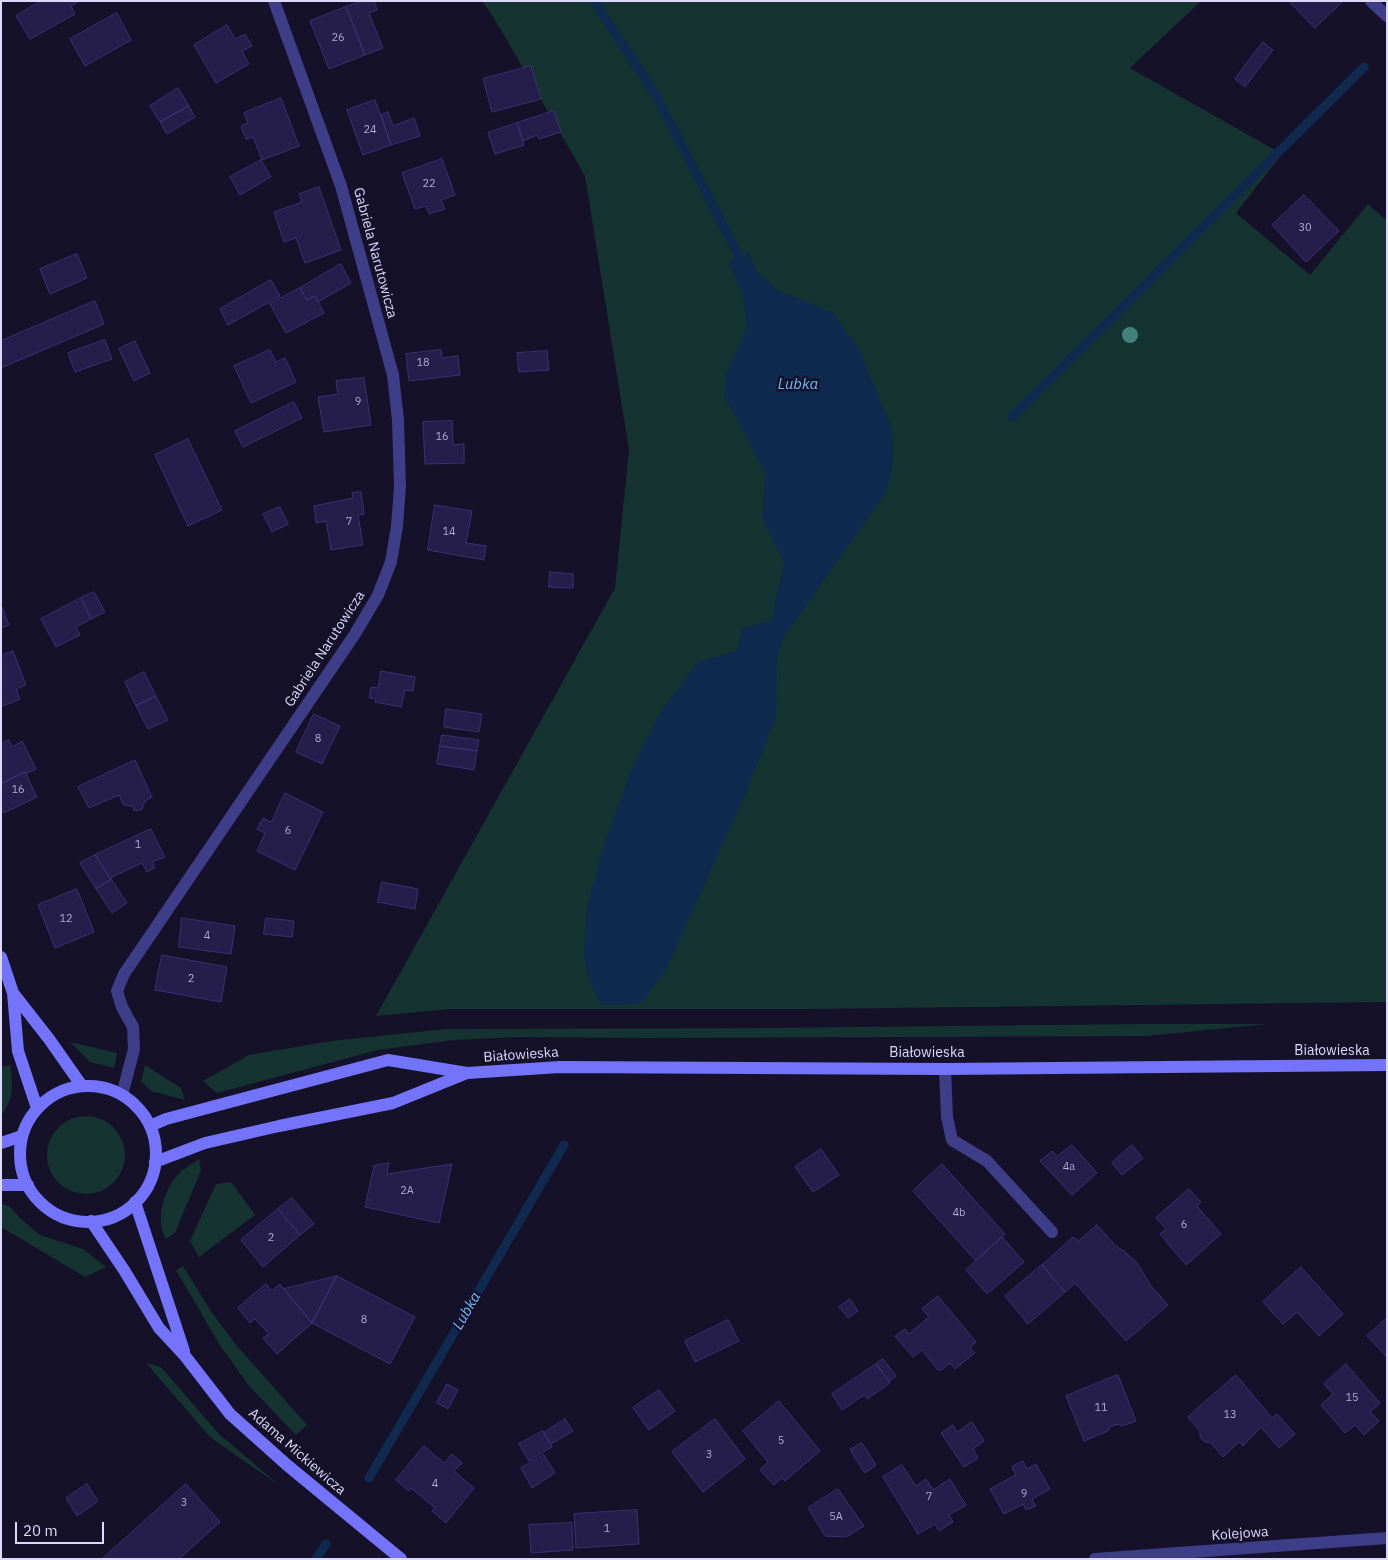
<!DOCTYPE html>
<html>
<head>
<meta charset="utf-8">
<style>
  body { margin:0 }
  #map { position:relative; width:1388px; height:1560px; overflow:hidden; background:#151129; font-family:"IBM Plex Sans",sans-serif }
  canvas { display:block }
  .frame { position:absolute; inset:0; border:2px solid #dddafe; pointer-events:none }
  .scale { position:absolute; left:15px; top:1522px; width:89px; height:22px; box-sizing:border-box; border:2px solid #dddafe; border-top:0; padding-left:6px; font-size:15px; line-height:18px; white-space:nowrap; color:#dddafe; -webkit-text-stroke:4px #151129; paint-order:stroke }
</style>
</head>
<body>
<div id="map">
<canvas width="1388" height="1560"></canvas>
<div class="frame"></div>
<div class="scale">20 m</div>
</div>
<script>
const ctx = document.querySelector('canvas').getContext('2d');
ctx.lineJoin = 'round';
function paint(path, color) { ctx.fillStyle = color; ctx.fill(path, 'evenodd'); }
function trace(path, color, width, dash) { ctx.strokeStyle = color; ctx.lineWidth = width; ctx.lineCap = dash ? 'butt' : 'round'; ctx.setLineDash(dash || []); ctx.stroke(path); }
function write(font, color, halo, rows, align = 'center') {
  ctx.font = font + ' "IBM Plex Sans",sans-serif'; ctx.lineWidth = 5; ctx.setLineDash([]); ctx.textBaseline = 'middle'; ctx.strokeStyle = halo; ctx.fillStyle = color; for (const [text, x, y, turn = 0] of rows) {
    ctx.save(); ctx.translate(x, y); ctx.rotate((+turn || 0) * Math.PI / 180); ctx.textAlign = isNaN(turn) ? turn : align; if (halo) ctx.strokeText(text, 0, 0); ctx.fillText(text, 0, 0); ctx.restore();
  }
}
paint(new Path2D(`
  M482,1H1201L1130,68L1282,154L1236,213L1310,275L1368,204L1387,221V1002L808,1009H451L376,1016L615,588L629,450L585,176L494,18Z
  M1140,1024H1268L1146,1036L646,1038L518,1037L454,1040L378,1050L217,1093L203,1081L249,1055L331,1041L446,1029L765,1028Z
  M70,1042L117,1053L114,1068L90,1062Z
  M10,1065C13,1085 14,1099 1,1116V1067Z
  M145,1065L181,1088L185,1100L151,1091L141,1081Z
  M47 1155a39 39 0 1 1 78 0a39 39 0 1 1-78 0Z
  M199,1159L201,1170L175,1233L166,1239C155,1222 163,1191 177,1176C182,1169 192,1164 199,1159Z
  M231,1182L255,1215L199,1257L190,1241L216,1184Z
  M1,1204L9,1206L21,1219L40,1235L83,1249L106,1267L85,1277L1,1227Z
  M183,1266L212,1313L238,1347L307,1425L296,1435L250,1387L219,1344L176,1270Z
  M146,1363L161,1367L219,1434L280,1486L210,1437Z`), '#143331');
paint(new Path2D(`
  M748,252L757,272L777,290L833,313L859,349L892,429L893,463L886,492L782,640L777,660L776,716L744,797L667,967L642,1003L619,1005H601L589,980L584,956L587,906L603,848L633,765L662,710L698,662L737,651L743,628L771,621L784,563L763,520L765,473L737,419L724,397L726,373L747,328L743,295L728,261Z`), '#10294e');
trace(new Path2D(`
  M594,1L654,92L739,256
  M1012,417L1364,67
  M369,1478L564,1145
  M316,1559L326,1544`), '#10294e', 9);
const building = new Path2D(`
  M41,1H79L71,6L75,14L30,39L16,16Z
  M361,1H374L377,10L369,13L383,48L365,55L346,7Z
  M1289,1H1343L1315,28Z
  M346,7L365,55L329,69L310,21Z
  M117,13L131,40L85,66L70,39Z
  M227,25L235,39L245,34L252,46L242,51L249,64L216,83L194,45Z
  M1263,42L1273,50L1245,87L1235,79Z
  M531,66L541,99L492,112L483,79Z
  M178,88L189,106L160,122L150,106Z
  M281,98L299,146L262,160L253,137L246,139L241,126L248,123L244,113Z
  M375,100L391,145L363,155L347,110Z
  M189,106L195,117L167,134L160,122Z
  M554,111L561,132L539,139L537,135L523,141L517,123Z
  M388,112L393,126L414,118L420,136L391,145L381,115Z
  M517,123L524,145L495,154L488,133Z
  M442,159L455,195L441,200L445,209L429,214L426,206L415,209L402,173Z
  M261,160L271,177L240,195L230,177Z
  M319,187L341,250L305,263L296,238L284,242L274,212L302,202L299,194Z
  M1304,195L1339,231L1306,262L1272,225Z
  M77,254L87,278L50,294L40,269Z
  M341,264L351,283L318,302L315,296L307,300L300,288Z
  M271,280L280,296L228,325L220,309Z
  M300,288L307,300L315,296L324,313L286,333L270,304Z
  M95,301L104,324L1,368V341Z
  M105,340L112,359L75,372L68,353Z
  M135,341L150,373L134,381L119,349Z
  M270,350L276,362L285,358L296,382L251,403L234,366Z
  M441,350L442,358L458,356L460,375L409,381L406,354Z
  M547,351L549,370L519,372L517,353Z
  M364,378L371,425L324,432L318,397L338,394L336,381Z
  M294,402L302,418L243,447L235,431Z
  M452,421L453,445L464,444V463L425,464L423,422Z
  M188,439L222,510L188,526L155,455Z
  M361,492L364,514L358,515L363,545L331,550L326,521L316,523L314,506L353,498L352,493Z
  M435,505L472,511L466,543L486,546L484,560L428,550Z
  M280,507L288,524L272,532L263,514Z
  M550,572L573,574V588L549,587Z
  M94,592L105,612L91,619L81,598Z
  M81,598L91,619L76,627L80,635L56,647L41,619Z
  M1,605L9,625L1,628Z
  M13,651L26,685L16,689L20,699L1,707V656Z
  M381,671L415,677L413,691L405,690L401,707L375,702L376,699L369,698L371,687L378,688Z
  M144,672L156,696L136,706L125,682Z
  M156,696L168,720L148,729L136,706Z
  M446,709L482,714L479,732L444,727Z
  M314,714L340,726L322,764L296,752Z
  M442,735L479,740L477,751L440,746Z
  M9,740L12,747L22,741L36,769L26,774L25,772L1,784V744Z
  M440,746L477,751L474,770L437,764Z
  M135,760L152,797L145,801L142,809L138,811L134,810L132,806H127L123,804L119,795L89,808L78,787Z
  M25,772L37,797L4,813L1,808V784Z
  M285,793L323,812L295,870L257,851L265,833L257,829L263,818L271,822Z
  M151,829L165,857L152,862L155,868L147,872L142,863L110,878L95,855Z
  M95,855L111,879L96,889L80,863Z
  M111,879L127,903L112,913L96,889Z
  M382,882L418,889L415,909L378,902Z
  M77,889L94,932L55,948L38,905Z
  M182,918L235,926L231,954L179,947Z
  M266,918L294,921L292,937L264,934Z
  M162,955L227,967L221,1002L155,990Z
  M1072,1145L1097,1173L1072,1195L1040,1161L1052,1151L1057,1156Z
  M1132,1145L1143,1158L1122,1175L1112,1163Z
  M821,1149L839,1175L813,1192L795,1167Z
  M389,1163L387,1174L452,1164L439,1223L365,1207L374,1166Z
  M942,1164L1005,1234L976,1261L913,1191Z
  M1189,1189L1201,1202L1197,1206L1221,1234L1186,1265L1160,1234L1166,1229L1156,1218Z
  M292,1198L314,1224L300,1235L278,1209Z
  M278,1209L300,1235L263,1267L241,1240Z
  M1097,1225L1116,1246L1125,1252L1137,1263L1151,1286L1168,1305L1126,1341L1075,1283L1065,1292L1042,1265L1073,1237L1078,1241Z
  M1002,1237L1024,1262L987,1294L966,1270Z
  M1042,1265L1065,1292L1028,1324L1005,1296Z
  M1301,1267L1343,1314L1319,1336L1297,1312L1283,1324L1263,1302Z
  M337,1276L415,1317L390,1364L312,1323Z
  M337,1276L312,1323L284,1289Z
  M266,1284L272,1291L280,1284L312,1323L277,1354L263,1338L269,1334L255,1319L250,1323L238,1308Z
  M938,1296L976,1342L970,1347L975,1353L955,1369L950,1363L941,1370H938L922,1350L913,1357L895,1336L905,1329L909,1334L929,1317L922,1309Z
  M850,1299L858,1311L848,1318L839,1307Z
  M1387,1318V1357L1367,1336Z
  M728,1320L739,1341L695,1362L685,1341Z
  M883,1359L896,1376L889,1381L876,1364Z
  M876,1364L890,1383L867,1399L864,1395L842,1410L832,1394Z
  M1346,1364L1380,1403L1370,1412L1379,1421L1364,1435L1355,1425L1345,1433L1321,1405L1333,1394L1324,1384Z
  M1118,1375L1136,1421L1122,1426L1118,1424L1110,1427L1108,1431L1084,1441L1066,1396Z
  M1236,1375L1272,1418L1277,1414L1295,1434L1279,1448L1261,1427L1243,1446L1239,1442L1223,1457L1210,1442H1205L1200,1437V1431L1188,1417Z
  M447,1384L458,1390L448,1409L437,1403Z
  M659,1390L675,1411L649,1430L633,1408Z
  M779,1401L820,1451L785,1481L782,1478L774,1485L760,1470L768,1462L743,1431Z
  M565,1419L573,1431L551,1444L544,1433Z
  M715,1419L745,1459L703,1492L672,1452Z
  M972,1422L984,1441L973,1449L978,1458L964,1467L941,1433L953,1425L957,1432Z
  M543,1431L552,1447L529,1461L519,1444Z
  M862,1443L876,1465L865,1473L850,1450Z
  M424,1446L444,1463L452,1454L462,1463L454,1471L474,1488L446,1523L432,1511L435,1508L411,1488L409,1491L396,1480Z
  M544,1455L555,1473L532,1488L521,1468Z
  M1023,1461L1027,1469L1036,1464L1050,1489L1032,1499L1036,1506L1026,1510L1023,1504L1004,1514L990,1489L1016,1475L1012,1467Z
  M902,1465L916,1486L926,1479L933,1490L950,1479L966,1505L949,1515L953,1522L939,1531L935,1524L918,1534L883,1477Z
  M87,1484L98,1501L77,1516L66,1498Z
  M186,1484L220,1522L179,1559H102Z
  M838,1489L864,1526L846,1537L825,1536L808,1508Z
  M637,1510L639,1544L576,1548L574,1514Z
  M572,1523L573,1550L531,1553L529,1525Z`);
paint(building, '#251d4a');
trace(building, '#3c3075', 1);
trace(new Path2D(`
  M945,1069L947,1117L952,1140L987,1161L1052,1232`), '#3e3d87', 12);
trace(new Path2D(`
  M1371,1L1387,16
  M122,1095L134,1049L133,1027L122,1007L117,991L124,974L355,634L378,595L391,562L397,526L400,486L398,420L393,375L341,186L274,1
  M1095,1559L1387,1538`), '#3e3d87', 12);
trace(new Path2D(`
  M1,957L13,993L18,1051L37,1108
  M13,993L49,1039L82,1086
  M20 1154a68 68 0 1 1 136 0a68 68 0 1 1-136 0Z
  M150,1126L166,1119L388,1060L467,1073L560,1067L945,1069L1387,1065
  M1,1143L22,1136
  M155,1162L205,1143L279,1126L393,1103L467,1073
  M1,1185H28
  M135,1202L184,1351
  M91,1221L124,1270L159,1328L185,1356L230,1414L287,1465L401,1559`), '#7373fc', 12);
ctx.fillStyle = '#42827a';
for (const [x, y] of [
  [1130,335]
]) { ctx.beginPath(); ctx.arc(x, y, 8, 0, 2 * Math.PI); ctx.fill(); }
write('11px', '#afabd1', null, [
  ["26",338,38],
  ["24",370,130],
  ["22",429,184],
  ["30",1305,228],
  ["18",423,363],
  ["9",358,402],
  ["16",442,437],
  ["7",349,522],
  ["14",449,532],
  ["8",318,739],
  ["16",18,790],
  ["6",288,831],
  ["1",138,845],
  ["12",66,919],
  ["4",207,936],
  ["2",191,979],
  ["4a",1069,1167],
  ["2A",407,1191],
  ["4b",959,1213],
  ["6",1184,1225],
  ["2",271,1238],
  ["8",364,1320],
  ["15",1352,1398],
  ["11",1101,1408],
  ["13",1230,1415],
  ["5",781,1441],
  ["3",709,1455],
  ["4",435,1484],
  ["9",1024,1494],
  ["7",929,1497],
  ["3",184,1503],
  ["5A",836,1517],
  ["1",607,1529]
]);
write('14px', '#dddafe', '#151129', [
  ["Gabriela Narutowicza",375,253,75],
  ["Gabriela Narutowicza",325,649,-57],
  ["Białowieska",1332,1051],
  ["Białowieska",927,1053],
  ["Białowieska",521,1055,-4],
  ["Adama Mickiewicza",297,1452,41],
  ["Kolejowa",1240,1534,-4]
]);
write('italic 15px', '#6abcfc', '#151129', [
  ["Lubka",798,385],
  ["Lubka",467,1311,-60]
]);
</script>
</body>
</html>
